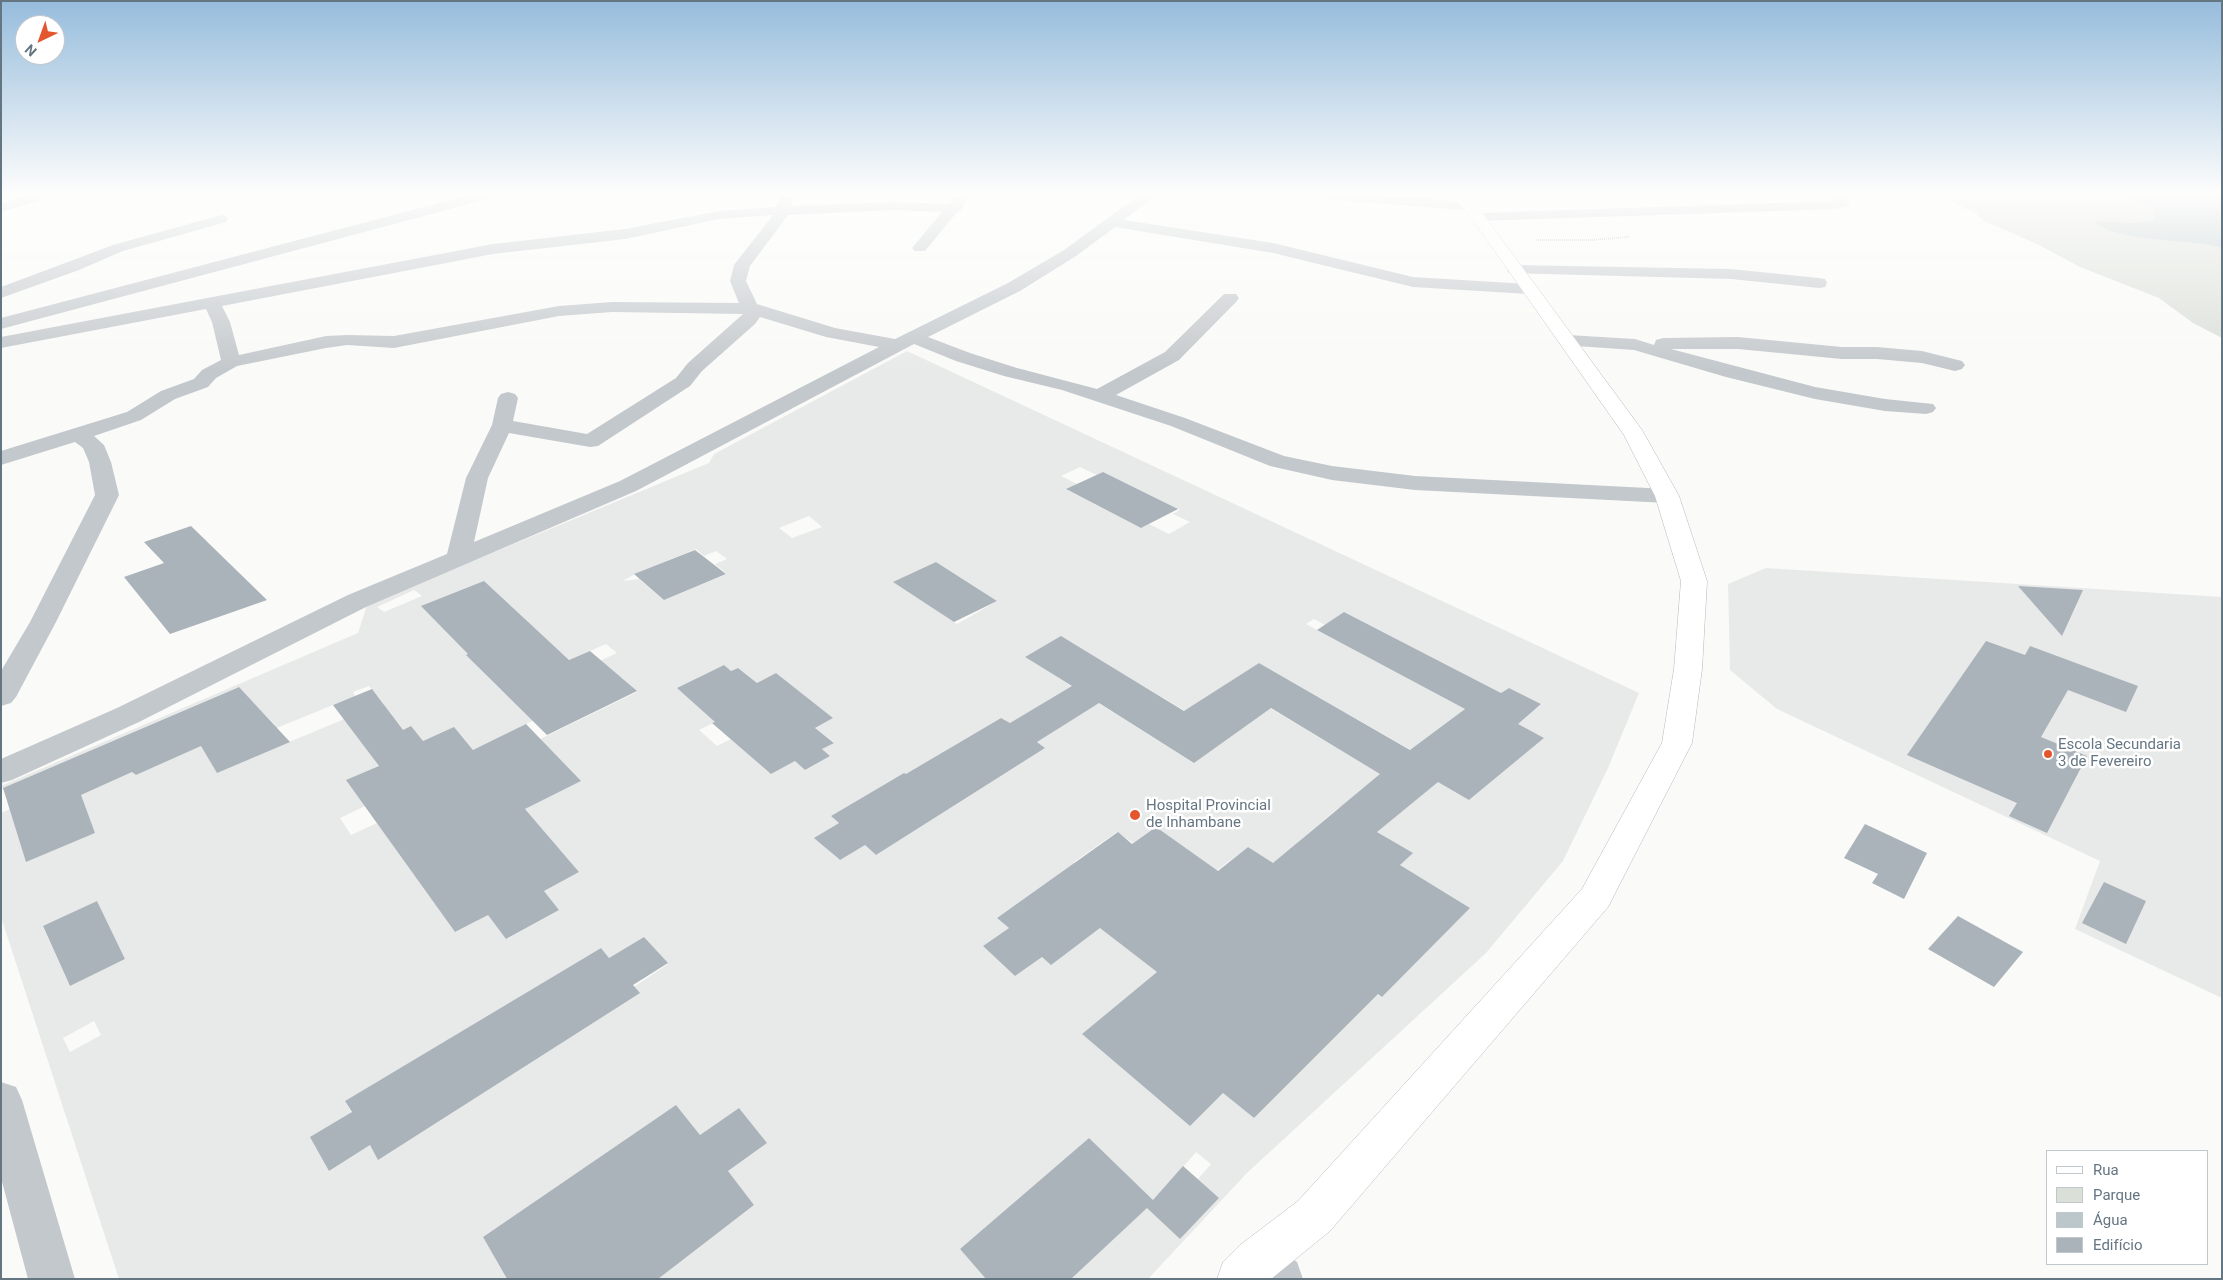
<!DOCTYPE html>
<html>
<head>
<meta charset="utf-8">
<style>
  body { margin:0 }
  #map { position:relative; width:2223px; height:1280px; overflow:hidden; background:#fafaf8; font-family:Roboto,sans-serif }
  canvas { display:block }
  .frame { position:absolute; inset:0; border:2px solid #657683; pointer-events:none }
  .legend { position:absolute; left:2046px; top:1150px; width:162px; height:115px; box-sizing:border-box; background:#fff; border:1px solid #c1c8cd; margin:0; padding:6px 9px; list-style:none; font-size:15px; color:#657683 }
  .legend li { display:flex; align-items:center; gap:10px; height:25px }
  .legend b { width:25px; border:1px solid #c1c8cd }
  .north { position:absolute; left:15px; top:15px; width:50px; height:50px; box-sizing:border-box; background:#fff; border:1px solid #c1c8cd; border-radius:50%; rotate:222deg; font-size:14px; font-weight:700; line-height:20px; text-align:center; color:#657683 }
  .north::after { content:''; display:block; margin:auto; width:18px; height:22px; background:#e4572e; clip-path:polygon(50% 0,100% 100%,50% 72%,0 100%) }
</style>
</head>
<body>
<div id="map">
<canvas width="2223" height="1280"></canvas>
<div class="frame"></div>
<ul class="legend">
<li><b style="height:6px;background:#fff"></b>Rua</li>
<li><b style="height:14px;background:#dadfd7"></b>Parque</li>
<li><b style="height:14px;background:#bbc7cb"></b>Água</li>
<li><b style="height:14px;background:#aab3b9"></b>Edifício</li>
</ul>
<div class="north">N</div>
</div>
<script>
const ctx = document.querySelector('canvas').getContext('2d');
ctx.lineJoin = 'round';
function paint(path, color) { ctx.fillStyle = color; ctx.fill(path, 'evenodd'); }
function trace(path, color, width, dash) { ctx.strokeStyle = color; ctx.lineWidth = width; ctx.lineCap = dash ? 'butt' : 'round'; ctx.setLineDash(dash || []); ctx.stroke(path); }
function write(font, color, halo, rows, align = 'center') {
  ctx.font = font + ' Roboto,sans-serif'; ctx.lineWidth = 5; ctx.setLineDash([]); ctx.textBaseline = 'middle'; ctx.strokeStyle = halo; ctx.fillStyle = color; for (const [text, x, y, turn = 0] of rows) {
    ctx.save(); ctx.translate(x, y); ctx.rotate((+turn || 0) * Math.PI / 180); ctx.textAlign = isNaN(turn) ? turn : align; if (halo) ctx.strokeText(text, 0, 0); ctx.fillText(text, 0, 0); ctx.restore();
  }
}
paint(new Path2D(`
  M907,351L1639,693L1608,768L1563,861L1486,953L1247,1173L1148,1279H1071L1154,1201L1089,1138L960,1249L986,1279H658L754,1205L728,1171L767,1143L739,1108L700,1135L676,1105L483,1237L506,1278L505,1279H119L1,917V813L58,788L67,801L132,772L136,775L227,734L275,725L238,687L1,789V786L358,633L367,605L709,463L714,454ZM1080,467L1097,475L1103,472L1180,510L1173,514L1190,522L1169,534L1149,524L1141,528L1067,490L1077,484L1061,476ZM809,516L822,527L792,538L779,528ZM696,549L704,556L716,551L727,559L715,564L727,574L664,600L639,579L623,581L635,574ZM936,562L997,601L957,624L894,582ZM414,590L422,596L384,612L377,607ZM1344,612L1501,693L1509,688L1541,704L1515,726L1534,735L1537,734L1544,738L1469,800L1440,780L1389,779L1228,683L1259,663L1411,750L1465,709L1306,624L1314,619L1325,625ZM532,627L569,660L606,644L617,653L566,676L501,690L467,655ZM1061,637L1229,737L1194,763L1025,657ZM724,665L731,671L738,668L757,683L776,673L833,718L815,728L834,742L822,749L830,756L805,770L795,761L771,774L731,739L717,746L699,730L715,722L697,678ZM622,678L637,692L534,742L520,727ZM369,686L383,703L217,772L208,756L355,696L353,692ZM1029,712L1056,730L1037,742L1045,748L876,855L865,845L839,860L815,838L839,823L831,816L904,773L910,777L932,759L1001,718L1010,723ZM410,727L423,741L454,728L508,789L581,781L525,809L579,872L544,891L559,910L507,939L484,910L477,921L455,932L377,823L351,835L340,818L365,806L347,780L383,772L365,747ZM82,800L95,833L26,862ZM1338,808L1412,853L1400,865L1470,908L1382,997L1378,994L1254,1118L1223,1093L1190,1125L1082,1034L1157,972L1120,943L1248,847L1329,900L1352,879L1297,843ZM1156,827L1174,874L1051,964L1042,957L1015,976L983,946L1009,928L997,918L1046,884L1081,868L1074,862L1117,832L1133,843ZM97,901L125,959L70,986L43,927ZM644,937L668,964L378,1159L370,1145L329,1171L351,1112L345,1101L601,948L609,958ZM94,1021L101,1035L70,1052L63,1038ZM1196,1152L1211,1164L1198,1179L1183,1167ZM1204,1185L1219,1198L1180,1239L1165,1224Z
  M1766,568L2222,597V998L2075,929L2100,861L1777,709L1730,670L1728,584Z`), '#e8e9e9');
paint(new Path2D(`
  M1935,193H2222V338L2193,323L2159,298L2080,267L2037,244L1982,220L1976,213Z`), '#dadfd7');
paint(new Path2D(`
  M2109,193H2222V248C2193,238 2111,243 2095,221L2134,223L2154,220L2153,207Z`), '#bbc7cb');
paint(new Path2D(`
  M1103,472L1178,509L1141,528L1066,489Z
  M191,526L267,600L170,634L124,577L164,563L144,542Z
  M695,550L726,574L664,600L634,574Z
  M936,562L997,601L954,622L893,582Z
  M484,581L569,660L590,651L637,691L547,735L466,655L468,654L421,606Z
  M2018,586L2083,590L2062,636Z
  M1344,612L1501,693L1509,688L1541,704L1518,724L1544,738L1469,800L1438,782L1377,832L1413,853L1400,865L1470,908L1382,997L1378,994L1254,1118L1223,1093L1190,1126L1082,1034L1157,972L1100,928L1051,965L1042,957L1015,976L983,946L1009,928L997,918L1118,832L1132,844L1156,827L1218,871L1248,847L1273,863L1380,774L1271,708L1194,763L1099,703L1037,742L1045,748L876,855L865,845L840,860L814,838L839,823L831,816L904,773L906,774L1001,718L1010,723L1072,686L1025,657L1061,636L1184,711L1259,663L1410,750L1465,709L1317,630Z
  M1986,641L2025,655L2030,646L2138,686L2126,712L2068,690L2041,737L2087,756L2047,833L2009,816L2017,803L1907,755Z
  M724,665L731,671L738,668L757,683L776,673L833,718L815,728L834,743L822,749L830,756L805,770L795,761L771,774L712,723L715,722L677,688Z
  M239,687L290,742L217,773L201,746L136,775L132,772L81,795L95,833L26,862L3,788Z
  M372,689L403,730L411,726L423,741L454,727L473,750L526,724L581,781L525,809L579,872L544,891L559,910L506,939L488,915L455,932L346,780L379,766L333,705Z
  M1865,824L1927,853L1904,899L1872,883L1878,874L1844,858Z
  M2104,882L2146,901L2126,944L2082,923Z
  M97,901L125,959L70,986L43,926Z
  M1958,916L2023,952L1994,987L1928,949Z
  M644,937L668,963L633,985L640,993L378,1160L370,1145L329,1171L310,1137L352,1112L345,1101L601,948L609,958Z
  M676,1105L700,1135L739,1108L767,1143L728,1171L754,1205L658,1279H507L483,1237Z
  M1089,1138L1153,1200L1183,1166L1219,1198L1180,1239L1147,1208L1071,1279H986L960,1249Z`), '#aab3b9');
const secondary = new Path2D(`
  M1450,193H1465L1483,214L1642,430L1679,496L1707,581L1702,669L1692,743L1608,907L1330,1231L1271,1279H1217L1223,1262L1240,1245L1298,1201L1582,889L1662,743L1674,669L1681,581L1655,496L1624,435L1473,220Z`);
trace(secondary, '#b3babf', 1);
trace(new Path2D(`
  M1536,240H1591L1629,237`), '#bbbfc2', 2, [1, 1]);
paint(new Path2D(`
  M35,193H57L55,196L1,212V203Z
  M477,193H501L499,196L1,329V318Z
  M1142,193H1158L1124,220L1273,243L1413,277L1528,284L1534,285L1536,289L1534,293L1528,294L1413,287L1273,253L1115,227L1076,256L1020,291L928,337L970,353L1017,368L1097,389L1165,352L1224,294H1236L1239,298L1236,302L1179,360L1116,395L1185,418L1284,456L1332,466L1415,476L1667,489L1675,491L1679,496L1675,501L1667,503L1415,490L1332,480L1270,466L1171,426L1062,390L1004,376L956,361L914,344L636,491L366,607L139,722L12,780L1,783V759L117,708L348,595L447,554L466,478L492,425L498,398L501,394L508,392L515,394L518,398L513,421L587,434L676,378L688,363L743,314L612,312L559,316L394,348L347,345L326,348L237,366L216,378L208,387L175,399L141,420L94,436L104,445L111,462L119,495L56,622L16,697L11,703L1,706V671L30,622L95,495L89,462L83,448L75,442L1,465V451L127,412L161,391L194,379L202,370L221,360L212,322L206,309L1,348V337L493,244L625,229L719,211L776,207L781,196L786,195L793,199L791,206L894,202L949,204L956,195H966L968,198L960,211L957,212L925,251H915L912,248L942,212L894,210L788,215L750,266L746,281L757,304L835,328L895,339L1008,283L1064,250ZM773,215L734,265L730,281L739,303L612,302L559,306L394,336L347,335L326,336L239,355L230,322L222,306L493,254L625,239L719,219ZM760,317L826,337L879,347L620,481L474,542L488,478L509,433L590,447L598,446L690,386L702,371L755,324Z
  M1292,193H1356L1466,202L1473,206L1466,210L1299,197Z
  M1831,193H1846L1850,203L1848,206L1835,209L1478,221L1471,217L1478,213L1835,201Z
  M221,215L226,216L228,219L226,222L123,251L79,270L1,298V287L113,245Z
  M1515,265L1731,269L1819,278L1825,279L1827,283L1825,287L1819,288L1731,279L1509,273L1507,270L1509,267Z
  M1568,335L1635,339L1654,345L1656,340L1663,338L1738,337L1842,347H1877L1922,351L1962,361L1965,365L1962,369L1955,371L1922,363L1877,359H1842L1738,349H1671L1815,387L1885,399L1933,404L1936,408L1933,412L1926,414L1885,411L1815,399L1726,377L1634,350L1562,345L1559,341L1562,337Z
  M1,1082L16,1087L22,1100L75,1279H28L1,1178Z
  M1256,1238L1272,1245L1297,1262L1303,1279L1240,1277L1233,1261L1240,1245Z`), '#c3c8cc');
paint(secondary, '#fff');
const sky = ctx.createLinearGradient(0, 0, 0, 372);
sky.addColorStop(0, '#96bcdc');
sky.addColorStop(0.52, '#fdfdfc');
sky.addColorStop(1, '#fdfdfc00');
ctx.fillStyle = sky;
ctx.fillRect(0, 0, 2223, 372);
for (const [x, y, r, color] of [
  [2048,754,5,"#e4572e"],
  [1135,815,6,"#e4572e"]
]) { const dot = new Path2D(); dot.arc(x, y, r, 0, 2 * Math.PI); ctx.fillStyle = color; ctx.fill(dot); trace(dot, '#fff', 2); }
write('15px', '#657683', '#fff', [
  ["Escola Secundaria",2058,745],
  ["3 de Fevereiro",2058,762],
  ["Hospital Provincial",1146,806],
  ["de Inhambane",1146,823]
], 'left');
</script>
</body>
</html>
